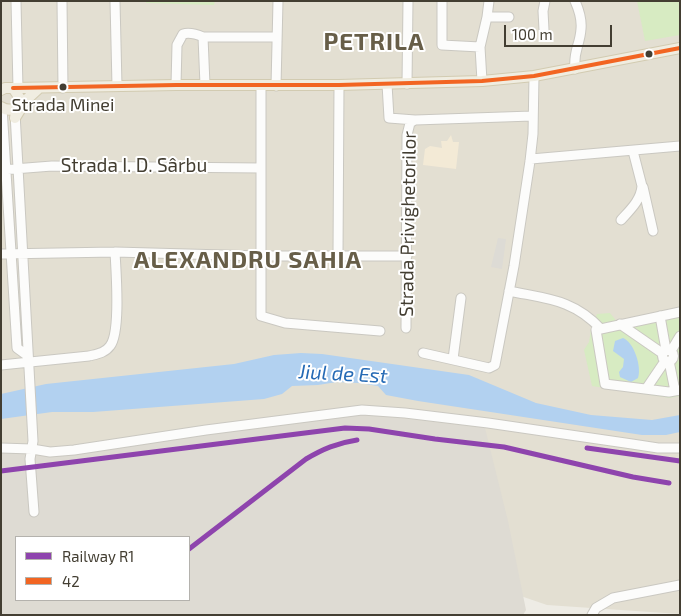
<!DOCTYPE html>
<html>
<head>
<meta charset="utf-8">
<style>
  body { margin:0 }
  #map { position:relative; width:681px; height:616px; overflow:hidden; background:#eeece5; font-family:"Exo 2",sans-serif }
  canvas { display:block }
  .frame { position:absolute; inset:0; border:2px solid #433e32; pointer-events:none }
  .legend { position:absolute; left:15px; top:536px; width:175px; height:65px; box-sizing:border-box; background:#fff; border:1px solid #b4b2ad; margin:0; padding:6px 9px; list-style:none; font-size:15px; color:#433e32 }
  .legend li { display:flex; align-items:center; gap:10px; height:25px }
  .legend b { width:25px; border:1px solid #b4b2ad }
  .scale { position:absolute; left:504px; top:25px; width:108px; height:22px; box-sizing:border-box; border:2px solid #433e32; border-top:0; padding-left:6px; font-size:15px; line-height:18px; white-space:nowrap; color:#433e32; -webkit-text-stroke:4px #fff; paint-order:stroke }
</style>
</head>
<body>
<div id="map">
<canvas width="681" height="616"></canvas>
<div class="frame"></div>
<ul class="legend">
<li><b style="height:6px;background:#8e44ad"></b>Railway R1</li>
<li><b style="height:6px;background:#f26522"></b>42</li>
</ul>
<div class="scale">100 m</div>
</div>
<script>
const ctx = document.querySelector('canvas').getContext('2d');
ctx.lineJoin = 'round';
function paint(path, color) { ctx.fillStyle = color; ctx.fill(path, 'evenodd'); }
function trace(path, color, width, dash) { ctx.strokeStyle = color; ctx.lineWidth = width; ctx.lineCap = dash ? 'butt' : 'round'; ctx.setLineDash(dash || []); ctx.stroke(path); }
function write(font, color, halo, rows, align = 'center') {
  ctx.font = font + ' "Exo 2",sans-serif'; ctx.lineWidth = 4; ctx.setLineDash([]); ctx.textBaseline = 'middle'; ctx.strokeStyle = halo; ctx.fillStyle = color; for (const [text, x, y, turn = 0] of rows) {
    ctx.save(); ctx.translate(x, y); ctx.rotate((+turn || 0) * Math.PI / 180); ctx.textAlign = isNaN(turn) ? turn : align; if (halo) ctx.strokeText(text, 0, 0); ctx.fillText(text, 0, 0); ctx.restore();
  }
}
paint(new Path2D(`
  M1,1H680V614L547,605L509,592L475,615H1ZM16,537H189V600H16Z`), '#e3dfd2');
paint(new Path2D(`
  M451,135L453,142H459L456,169L423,165L425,149L430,146L442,148L441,141H447Z`), '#f3ead6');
paint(new Path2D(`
  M364,414L485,428L508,521L526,610L523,615H1V451L49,457L336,416ZM16,537H189V600H16Z`), '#dedbd3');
paint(new Path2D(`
  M146,1H215L214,5L146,3Z
  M637,1H680V35L645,41Z
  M680,309V396L670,398L592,386L584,350L589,342L591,330L597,314L610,313L618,323Z`), '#d7ebc2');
paint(new Path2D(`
  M498,238L506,239L502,269L491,267Z`), '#dddbd5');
paint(new Path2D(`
  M623,338C634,342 642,367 638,378L631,382L620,377L619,372L623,367L624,359L613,351L615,341Z
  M301,353L322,354L469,375L536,403L591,415L652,420L680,415V432L666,435H642L418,401L386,395L378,386L359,383L337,382L318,385L292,386L282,394L264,399L93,412H52L1,419V394L46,384L234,364L274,355Z`), '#b2d1f0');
const minor = new Path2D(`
  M16,1L18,89
  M62,1L63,88
  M115,1L117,86
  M442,1V45L480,47L482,81
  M487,17L489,1
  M544,30L543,11L545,1
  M203,37H277
  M480,47L487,17H509
  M575,69C573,51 580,45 581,29C582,19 579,10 575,1
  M387,84L389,118L415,120
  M407,84L408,1
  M176,85L177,45L183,34C190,32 196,34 203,37L205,85
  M261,86V316L285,323L380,331
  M276,86L278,1
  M2,108L17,348L28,356
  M15,113L33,441L30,459L34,512
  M531,159L680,146
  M1,170L52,166L261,168
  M643,187L653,231
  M621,220C630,210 641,200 642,186L633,151
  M1,254L115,252L261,256H407
  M338,255L339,85
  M509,291C547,299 573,299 601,329
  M680,312L596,330L605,384L669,392L680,390
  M660,316L666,350
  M620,324L662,353
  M406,328L407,135L410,123L415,120L532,116
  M662.5 356a5.5 5.5 0 1 1 11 0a5.5 5.5 0 1 1-11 0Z
  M671,351L680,336
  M423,353L489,368L495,365L514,266L530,161L533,134L534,76
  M453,359L461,298
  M669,361L675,391
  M1,365L89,356C97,354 105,353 110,346C121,332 116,272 115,252
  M646,389L665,361
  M1,448L32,449L50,452L74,450L206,430L362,410L405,413L488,423L632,444L658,448H680
  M592,615L596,608L613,598L680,585`);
const major = new Path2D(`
  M13,88L176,85H339L482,81L534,76L680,48
  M1,90L5,88H13L19,97C19,108 11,113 1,107
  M15,118L26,100L39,88`);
trace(minor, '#cac8c1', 11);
trace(major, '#d2cbb1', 12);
trace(minor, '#fcfcfb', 9);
trace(major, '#f0ede1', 10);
trace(new Path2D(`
  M13,88L176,85H339L482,81L534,76L680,48`), '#f26522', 4);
trace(new Path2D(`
  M587,448L680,461
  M1,471L345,428L369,429L435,439L504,447L633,477L669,483
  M189,549L306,459C323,449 337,443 357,440`), '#8e44ad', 5);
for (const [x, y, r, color] of [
  [649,54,4.5,"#433e32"],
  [63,87,4.5,"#433e32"]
]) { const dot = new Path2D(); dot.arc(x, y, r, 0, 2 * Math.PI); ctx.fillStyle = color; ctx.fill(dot); trace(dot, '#fff', 2); }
write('18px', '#433e32', '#fff', [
  ["Strada Minei",63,105]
]);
write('19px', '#433e32', '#fff', [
  ["Strada I. D. Sârbu",134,166],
  ["Strada Privighetorilor",408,224,-89]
]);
write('italic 20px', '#256ab5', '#fff', [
  ["Jiul de Est",343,374,3]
]);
ctx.letterSpacing = '1px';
write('bold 24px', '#675e48', '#fff', [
  ["PETRILA",374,42],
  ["ALEXANDRU SAHIA",248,260]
]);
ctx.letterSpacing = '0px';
</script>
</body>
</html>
